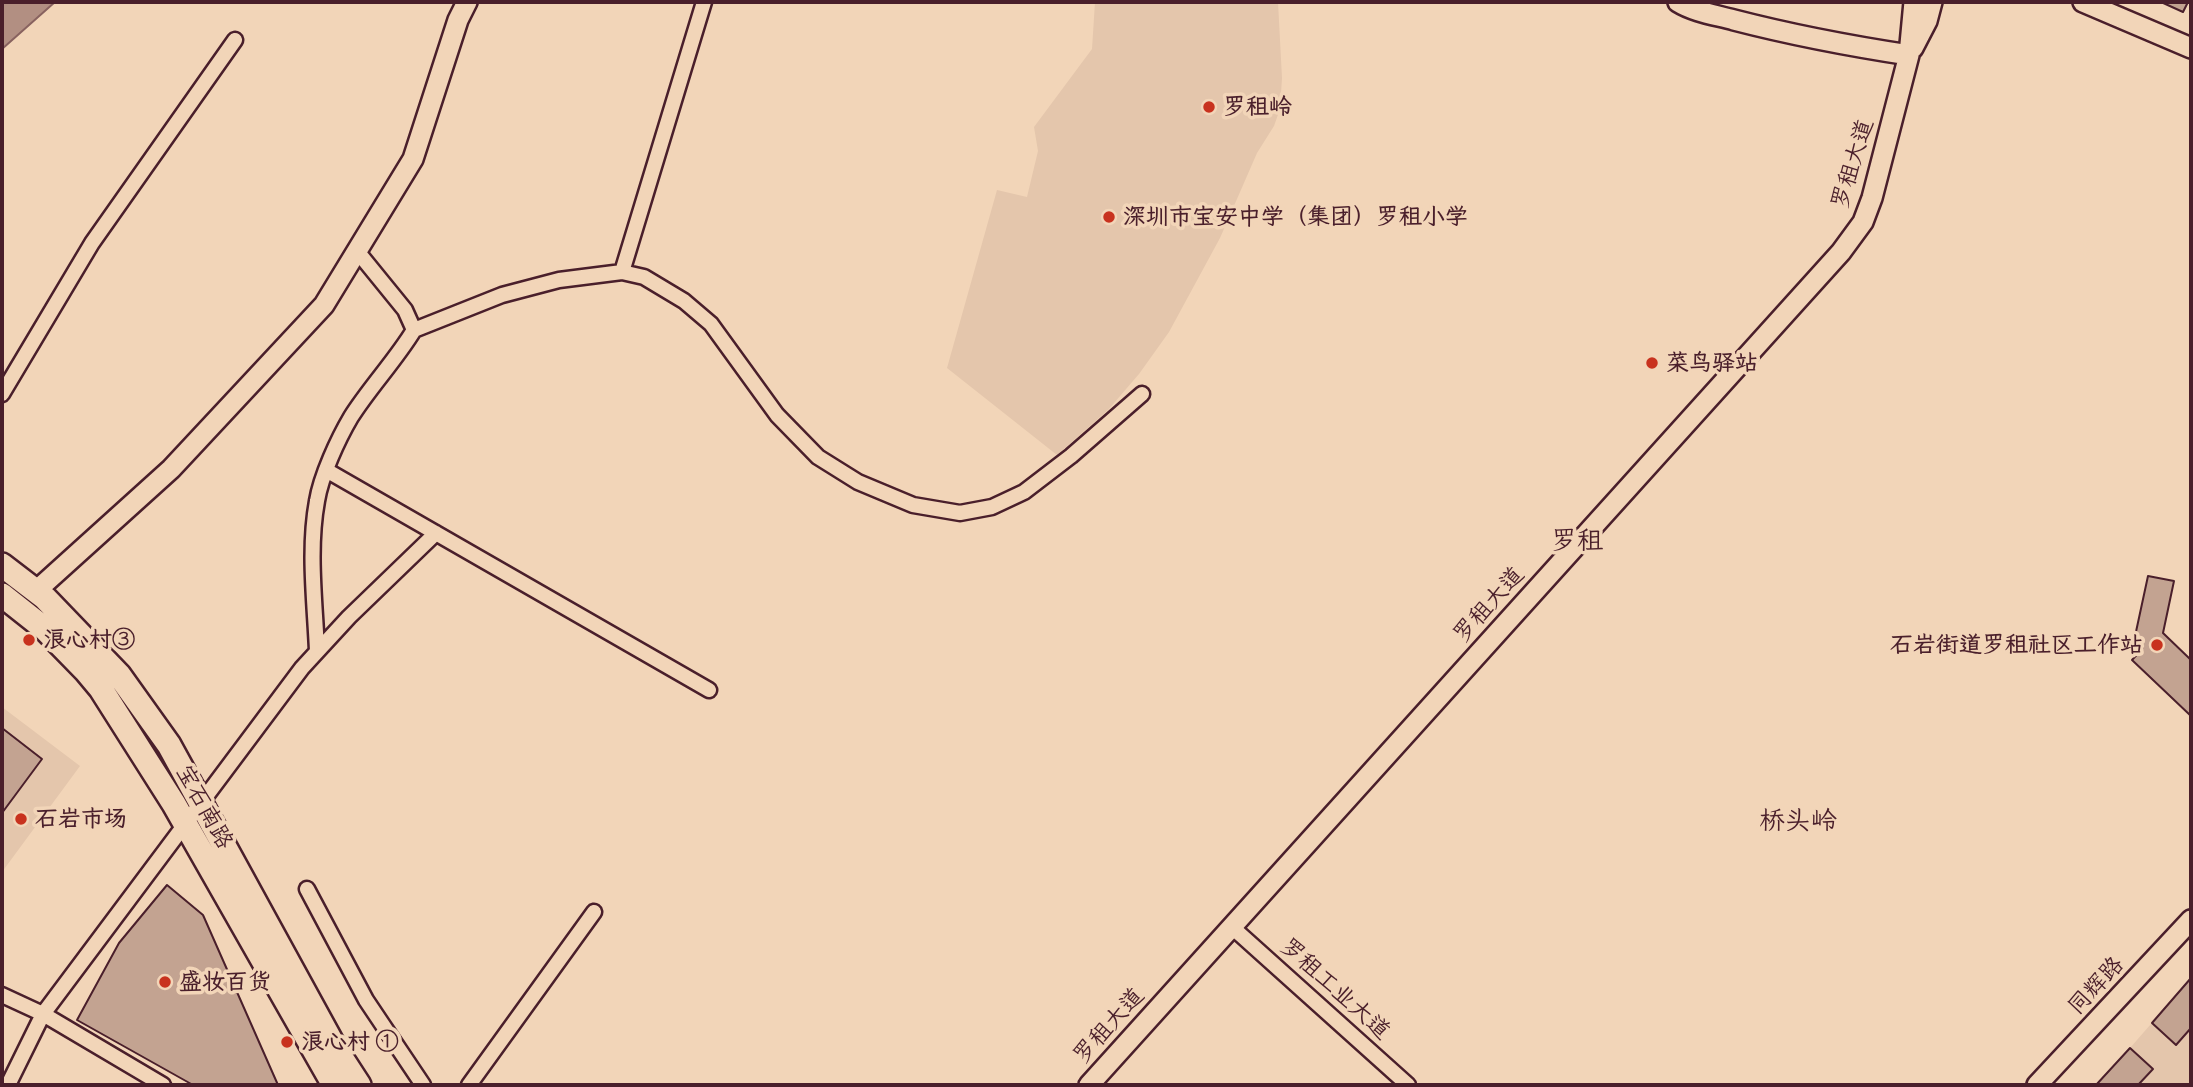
<!DOCTYPE html>
<html>
<head>
<meta charset="utf-8">
<style>
  body { margin:0 }
  #map { position:relative; width:2193px; height:1087px; overflow:hidden; background:#f2d5b8; font-family:Delius,sans-serif }
  canvas { display:block }
  .frame { position:absolute; inset:0; border:4px solid #4a1f2b; pointer-events:none }
</style>
</head>
<body>
<div id="map">
<canvas width="2193" height="1087"></canvas>
<div class="frame"></div>
</div>
<script>
const ctx = document.querySelector('canvas').getContext('2d');
ctx.lineJoin = 'round';
function paint(path, color) { ctx.fillStyle = color; ctx.fill(path, 'evenodd'); }
function trace(path, color, width, dash) { ctx.strokeStyle = color; ctx.lineWidth = width; ctx.lineCap = dash ? 'butt' : 'round'; ctx.setLineDash(dash || []); ctx.stroke(path); }
function write(font, color, halo, rows, align = 'center') {
  ctx.font = font + ' Delius,"LXGW WenKai TC",sans-serif'; ctx.lineWidth = 7; ctx.setLineDash([]); ctx.textBaseline = 'middle'; ctx.strokeStyle = halo; ctx.fillStyle = color; for (const [text, x, y, turn = 0] of rows) {
    ctx.save(); ctx.translate(x, y); ctx.rotate((+turn || 0) * Math.PI / 180); ctx.textAlign = isNaN(turn) ? turn : align; if (halo) ctx.strokeText(text, 0, 0); ctx.fillText(text, 0, 0); ctx.restore();
  }
}
paint(new Path2D(`
  M1095,2H1278L1282,78L1280,109L1274,126L1257,153L1220,238L1169,332L1139,374L1108,410L1057,455L947,368L997,190L1027,197L1038,151L1034,127L1092,49Z
  M2,707L80,766L2,872Z
  M2191,978V1085H2096L2130,1048Z`), '#e4c6ac');
const water = new Path2D(`
  M2,2H55L2,49Z`);
paint(water, '#b28f82');
trace(water, '#88625f', 2);
const building = new Path2D(`
  M2161,2H2188L2183,12Z
  M2148,576L2174,581L2163,633L2191,660V716L2132,660L2143,648L2134,641Z
  M2,728L42,759L2,813Z
  M167,885L203,915L278,1085H193L77,1020L119,943Z
  M2191,978V1028L2176,1045L2152,1023Z
  M2130,1048L2153,1069L2138,1085H2096Z`);
paint(building, '#c3a391');
trace(building, '#4a1f2b', 2);
const street = new Path2D(`
  M622,272L704,2
  M414,330L502,295L559,280L622,272L644,277L684,301L711,324L777,415L818,457L858,482L913,505L960,513L992,507L1024,492L1071,456L1142,394
  M2,394L92,243L235,40
  M326,470L709,690
  M317,651C315,603 308,550 317,501C321,476 338,439 351,417C370,387 395,361 414,330L405,310L357,251
  M307,889L366,1000L423,1085
  M1232,927L1408,1085
  M2,995L43,1014L163,1085
  M8,1085L43,1014L302,668L349,617L436,533
  M469,1085L594,912`);
const secondary = new Path2D(`
  M1678,2C1694,12 1716,15 1734,20C1792,35 1850,46 1909,55
  M2083,2L2191,48
  M1913,48L1927,21L1932,2
  M36,591L171,469L324,305L413,159L458,20L467,2
  M1089,1085L1841,252L1863,222L1872,198L1909,55L1914,2
  M2037,1085L2191,920`);
const primary = new Path2D(`
  M2,565L45,598L119,675L169,745L335,1048L359,1085
  M2,595L45,629L86,671L101,689L174,804L334,1085`);
trace(street, '#4a1f2b', 19);
trace(secondary, '#4a1f2b', 24);
trace(primary, '#4a1f2b', 28);
trace(street, '#f2d5b8', 14);
trace(secondary, '#f2d5b8', 19);
trace(primary, '#f2d5b8', 23);
for (const [x, y, r, color] of [
  [1209,107,7,"#c8321e"],
  [1109,217,7,"#c8321e"],
  [1652,363,7,"#c8321e"],
  [29,640,7,"#c8321e"],
  [2157,645,7,"#c8321e"],
  [21,819,7,"#c8321e"],
  [165,982,7,"#c8321e"],
  [287,1042,7,"#c8321e"]
]) { const dot = new Path2D(); dot.arc(x, y, r, 0, 2 * Math.PI); ctx.fillStyle = color; ctx.fill(dot); trace(dot, '#f2d5b8', 2.5); }
write('bold 23px', '#4a1f2b', '#f2d5b8', [
  ["罗租岭",1223,107],
  ["深圳市宝安中学（集团）罗租小学",1123,217],
  ["菜鸟驿站",1666,363],
  ["浪心村③",43,640],
  ["石岩街道罗租社区工作站",2143,645,"right"],
  ["石岩市场",35,819],
  ["盛妆百货",179,982],
  ["浪心村 ①",301,1042]
], 'left');
write('23px', '#4a1f2b', '#f2d5b8', [
  ["罗租大道",1853,164,-73],
  ["罗租大道",1489,605,-48],
  ["宝石南路",204,807,61],
  ["同辉路",2096,986,-47],
  ["罗租工业大道",1335,989,42],
  ["罗租大道",1109,1026,-48]
]);
write('26px', '#4a1f2b', '#f2d5b8', [
  ["罗租",1577,542],
  ["桥头岭",1798,822]
]);
</script>
</body>
</html>
